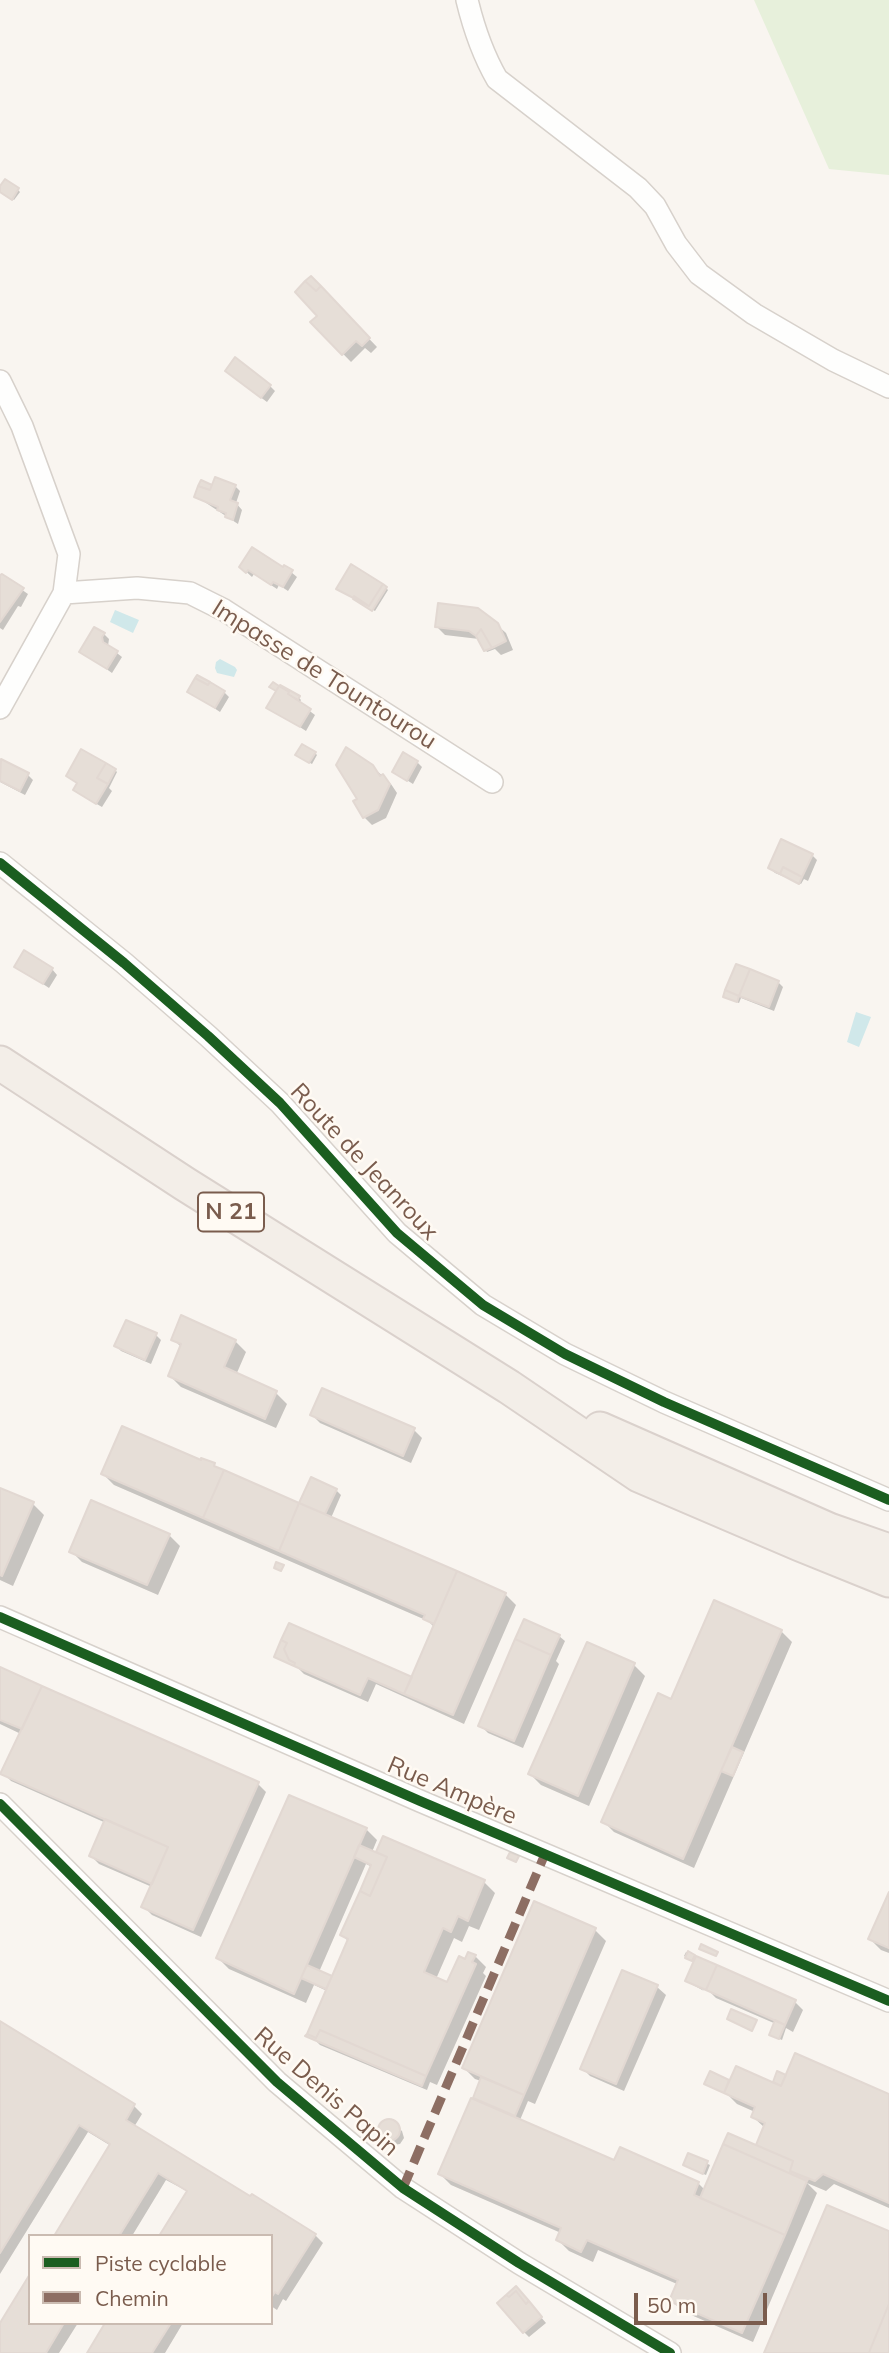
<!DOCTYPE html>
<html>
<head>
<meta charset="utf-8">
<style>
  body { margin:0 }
  #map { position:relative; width:889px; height:2353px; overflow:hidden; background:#f9f5f0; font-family:Mulish,sans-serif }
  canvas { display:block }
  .legend { position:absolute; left:28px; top:2234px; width:245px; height:91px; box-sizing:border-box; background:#fffaf3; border:2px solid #cabbb1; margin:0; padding:9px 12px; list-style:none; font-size:21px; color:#7a5c4d }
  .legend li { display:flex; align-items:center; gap:14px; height:35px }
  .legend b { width:35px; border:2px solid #cabbb1 }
  .scale { position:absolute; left:634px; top:2293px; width:133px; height:32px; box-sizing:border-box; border:4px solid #7a5c4d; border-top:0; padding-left:9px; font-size:21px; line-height:24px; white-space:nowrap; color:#7a5c4d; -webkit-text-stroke:5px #fffaf3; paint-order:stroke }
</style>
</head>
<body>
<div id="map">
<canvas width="889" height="2353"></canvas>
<ul class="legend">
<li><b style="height:9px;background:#1b5e20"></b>Piste cyclable</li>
<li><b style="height:9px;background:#8d6e63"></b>Chemin</li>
</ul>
<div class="scale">50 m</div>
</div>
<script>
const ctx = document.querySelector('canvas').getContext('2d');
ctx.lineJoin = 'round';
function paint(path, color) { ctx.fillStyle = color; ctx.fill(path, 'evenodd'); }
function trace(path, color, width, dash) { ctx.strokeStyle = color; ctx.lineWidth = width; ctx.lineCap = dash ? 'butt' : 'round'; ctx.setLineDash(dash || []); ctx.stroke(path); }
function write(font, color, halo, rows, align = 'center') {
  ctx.font = font + ' Mulish,sans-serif'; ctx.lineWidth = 5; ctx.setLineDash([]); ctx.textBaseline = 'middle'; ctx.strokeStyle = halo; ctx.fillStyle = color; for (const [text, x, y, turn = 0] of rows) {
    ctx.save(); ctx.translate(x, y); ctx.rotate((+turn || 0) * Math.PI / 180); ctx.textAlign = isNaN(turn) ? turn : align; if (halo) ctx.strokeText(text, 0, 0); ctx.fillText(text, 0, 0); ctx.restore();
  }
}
paint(new Path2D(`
  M754,0H889V175L829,169Z`), '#e7f0db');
paint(new Path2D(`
  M115,610L139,620L133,633L110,622Z
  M220,659L235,667L237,670L234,677L217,673L215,668L216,662Z
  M856,1012L871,1017L859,1047L847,1042Z`), '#d0e8ea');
paint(new Path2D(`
  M0,189L18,190L20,192L14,200Z
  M329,297L377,347L371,353L365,348L351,362L312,322L319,316Z
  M232,376L270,386L275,391L267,402Z
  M235,486L240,491L236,503L242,510L238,524L197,497L213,487Z
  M241,567L283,570L285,567L297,577L288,591L279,585L277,589L254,574L252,577Z
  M2,576L28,594L21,607L18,606L3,630L0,628V580Z
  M386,588L388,590L375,611L338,589Z
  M497,625L506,633L513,650L501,655L495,649L487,652L479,639L445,635L437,627Z
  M104,634L109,639L108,646L122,657L112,673L81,651Z
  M273,684L299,698L301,700L299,703L315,715L306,731L269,707L278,691L274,689Z
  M190,692H224L229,697L220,712Z
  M315,753L317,755L312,764L299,757Z
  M1,761L28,775L33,780L25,795L0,782Z
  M417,762L422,767L413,784L394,772Z
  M372,766L391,784L397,793L386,818L372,825L364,817L359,800Z
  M115,770L117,772L109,788L112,791L102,807L81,795L76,790L79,784L68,776Z
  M812,855L817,860L808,881L804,879L801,884L775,873L770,868Z
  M16,966L52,969L57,975L49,988Z
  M778,982L783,987L774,1011L741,998L739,1003L725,997Z
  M127,1322L156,1335L161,1340L151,1364L121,1351L116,1346Z
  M173,1339L235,1341L246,1352L236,1375L276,1393L287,1404L276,1428L181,1387L170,1376L182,1348Z
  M312,1415L414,1430L422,1438L411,1463L320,1423Z
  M203,1463L214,1465L219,1470L300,1505L311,1479L336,1490L341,1495L331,1518L505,1594L516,1605L464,1724L376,1684L368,1702L304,1674L297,1667L276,1657L412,1680L435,1628L428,1621L114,1485L103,1474Z
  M0,1489L33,1504L44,1515L13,1586L0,1580Z
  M169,1535L180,1546L158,1595L82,1562L71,1551Z
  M781,1631L792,1642L694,1868L614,1832L603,1821L672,1702Z
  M559,1636L565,1641L556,1661L559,1664L523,1748L488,1733L480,1725Z
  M634,1665L645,1676L589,1806L541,1785L530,1774Z
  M0,1670L258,1784L266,1792L201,1937L152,1915L144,1907L152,1887L99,1864L91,1856L106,1823L11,1781L3,1773L21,1734L0,1724Z
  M366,1829L377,1840L372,1852L384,1857L378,1852L484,1882L495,1893L479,1930L469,1926L462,1942L454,1938L436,1979L448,1984L466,1961L475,1956L486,1967L483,1973L486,1976L437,2085L430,2082L427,2090L320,2045L309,2034L327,1991L314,1985L306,2003L229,1969L218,1958ZM366,1864L372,1867L342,1935L349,1942L333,1979L319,1972Z
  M889,1897V1953L881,1950L870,1939Z
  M595,1930L606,1941L535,2104L528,2101L520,2120L615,2162L698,2183L705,2190L764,2150L758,2145L765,2128L753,2117L755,2112L737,2104L728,2095L706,2084L728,2081L788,2091L889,2096V2208L834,2184L826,2191L807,2183L817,2193L753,2342L682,2311L671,2300L677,2284L598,2250L593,2262L569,2251L558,2240L561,2233L451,2185L440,2174L481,2081L475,2079L464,2068Z
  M686,1952L795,2002L803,2010L793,2032L786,2028L782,2040L773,2036L776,2024L716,1998L701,1983L698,1985L704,1991L693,1985L687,1980L695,1962L684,1956Z
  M623,1972L657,1987L666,1995L624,2091L590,2076L582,2068Z
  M0,2023L134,2106L142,2114L134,2127L315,2235L323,2243L286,2301L283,2299L277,2310L271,2306V2236L166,2180L132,2236H56L111,2146L88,2132L0,2274Z
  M390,2121L402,2131L404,2138L400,2144L393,2145L381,2135L380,2129L384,2123Z
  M689,2155L710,2165L706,2175L687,2167Z
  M534,2309L546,2323L529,2337L524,2332Z
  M30,2323H78L59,2353H0V2326Z
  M107,2323H183L165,2353H89Z`), '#0003');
const building = new Path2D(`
  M5,179L19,188L12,200L0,192V186Z
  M311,276L321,286L316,291L305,281Z
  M305,281L316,291L321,286L370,338L362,346L356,341L342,355L310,322L317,316L295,292Z
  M235,357L271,385L261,398L225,371Z
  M215,477L236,485L230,500L238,503L233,520L225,517L226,513L217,510L218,507L194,497L198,486L210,490Z
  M201,480L212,485L210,490L198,486Z
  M252,547L283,567L284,565L293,570L283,587L273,582L271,585L248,570L246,573L239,567Z
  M351,564L383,584L369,606L336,589Z
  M2,574L24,588L0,622V575Z
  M383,584L387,587L372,611L353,599L354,596L369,606Z
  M438,603L478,608L498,623L506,641L492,648L481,629L476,636L469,631L435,627Z
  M94,627L105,633L102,637L103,642L118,651L107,669L79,652Z
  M481,629L492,648L484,651L476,636Z
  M197,675L210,682L208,685L195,678Z
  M195,678L208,685L210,682L225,691L215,708L187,692Z
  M273,682L279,686L276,691L269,687Z
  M280,685L300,696L298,700L288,694L289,692Z
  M279,686L289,692L288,694L311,709L300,727L266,708Z
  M302,744L316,752L309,763L295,755Z
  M346,747L373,765L380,776L383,774L390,784L378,810L363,818L353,801L357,799L336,765Z
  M81,749L106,763L97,778L108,784L96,804L73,790L77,783L66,776Z
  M403,752L418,761L407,781L392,772Z
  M1,759L29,773L20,791L0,781Z
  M106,763L116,769L108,784L97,778Z
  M781,839L813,854L802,877L783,867L780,874L768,868Z
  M783,867L802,877L799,884L780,874Z
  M24,950L53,968L43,984L14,967Z
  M736,964L750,969L739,996L725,990Z
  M750,969L779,981L769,1007L739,996Z
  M725,990L739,996L737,1002L723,997Z
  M181,1315L236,1340L224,1367L277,1391L265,1419L168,1376L181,1344L171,1340Z
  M126,1320L157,1333L145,1360L114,1346Z
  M322,1388L415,1428L403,1456L310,1415Z
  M122,1426L201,1460V1458L215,1463L214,1466L224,1470L203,1518L101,1474Z
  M224,1470L299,1503L279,1551L203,1518Z
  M311,1477L337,1489L325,1514L299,1503Z
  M0,1488L34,1502L2,1576L0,1575Z
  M91,1500L170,1534L147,1585L69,1552Z
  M299,1503L457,1571L434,1624L423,1619L425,1615L279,1551Z
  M276,1562L284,1565L281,1571L274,1568Z
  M457,1571L506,1593L453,1715L404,1694Z
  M714,1600L782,1630L683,1859L601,1822L658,1693L671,1699Z
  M524,1619L560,1635L551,1655L515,1639Z
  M289,1623L412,1677L404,1694L368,1678L360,1695L294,1666L295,1663L289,1660L284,1649L287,1643L281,1640Z
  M515,1639L551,1655L514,1741L478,1726Z
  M281,1640L287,1643L284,1649L289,1660L295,1663L294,1666L274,1657Z
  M587,1642L635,1663L578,1796L528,1774Z
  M0,1667L42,1686L22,1729L0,1720Z
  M42,1686L259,1782L193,1930L141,1907L168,1847L0,1774Z
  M732,1747L743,1752L733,1776L721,1771Z
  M289,1795L367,1828L294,1994L216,1958Z
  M105,1819L168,1847L152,1884L89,1856Z
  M383,1836L485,1880L468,1921L458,1916L451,1932L443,1928L424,1972L447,1982L459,1956L465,1959L468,1952L476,1955L472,1962L476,1964L426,2076L320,2030L316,2038L307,2034L348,1939L340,1935L360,1891L370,1896L387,1857L376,1852Z
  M359,1845L387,1857L370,1896L360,1891L371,1865L354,1857Z
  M510,1852L519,1856L516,1862L507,1858Z
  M889,1892V1948L868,1939Z
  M534,1901L596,1928L524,2095L462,2068Z
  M701,1944L718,1952L716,1956L699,1949Z
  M688,1951L695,1955L692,1961L685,1958Z
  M696,1956L717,1965L706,1990L685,1981Z
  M307,1965L332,1976L326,1989L301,1978Z
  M717,1965L796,2000L785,2025L706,1990Z
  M622,1970L658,1985L616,2084L580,2069Z
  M731,2009L757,2020L752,2031L727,2019Z
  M775,2020L785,2025L779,2039L769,2035Z
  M0,2021L135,2104L126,2120L250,2196L252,2194L316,2234L278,2294L275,2292L271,2298V2236H159L187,2191L158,2173L119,2236H54L110,2144L79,2125L0,2253Z
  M320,2030L426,2076L422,2086L305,2036L307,2034L316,2038Z
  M795,2053L889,2094V2203L823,2174L815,2181L790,2171L793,2161L756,2145L765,2123L751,2117L755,2107L724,2093L736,2066L781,2086Z
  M710,2071L729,2080L724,2093L704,2084Z
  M777,2071L786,2075L781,2086L773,2082Z
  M481,2077L524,2095L515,2116L473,2098Z
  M471,2098L614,2160L620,2147L699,2182L694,2195L785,2235L742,2333L669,2301L678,2280L587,2240L581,2252L556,2240L561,2228L438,2174Z
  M378 2130a11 11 0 1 1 22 0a11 11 0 1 1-22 0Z
  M728,2133L793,2161L790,2171L808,2179L807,2181L723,2144Z
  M723,2144L807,2181L785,2235L700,2198Z
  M688,2153L708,2161L703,2174L683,2165Z
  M827,2205L889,2231V2304L870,2350L869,2353H764Z
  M30,2274V2323H64L46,2353H0V2323Z
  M516,2286L529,2301L526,2304L516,2291L509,2297L506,2295Z
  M516,2291L526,2304L529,2301L542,2317L523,2333L497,2303L506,2295L509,2297Z
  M889,2304V2353H869L870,2350Z
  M105,2323H171L152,2353H87Z`);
paint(building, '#e6ded7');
trace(building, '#e2d8d2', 2);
const minor = new Path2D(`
  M467,0C474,29 482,53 497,79L638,188L655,206L676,244L699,274L754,314L833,360L889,387
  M0,381L22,426L69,554L64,593L0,708
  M64,593L137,588L190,593L224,610L492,782
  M0,863L124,963L208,1036L280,1103L397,1233L483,1305L565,1354L664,1402L889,1500
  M0,1617L420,1801L889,2001
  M0,1804L277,2082L403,2188L519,2263L670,2353`);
const primary = new Path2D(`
  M0,1063L185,1184L509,1387L639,1475L800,1544L889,1580
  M600,1429L829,1530L889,1551`);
trace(minor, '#d7d1cb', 24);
trace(primary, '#dad1cc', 37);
trace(minor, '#fefefd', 21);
trace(primary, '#f3eee8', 33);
trace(new Path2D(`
  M403,2188L545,1854`), '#8d6e63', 9, [18, 9]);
trace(new Path2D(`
  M0,863L124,963L208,1036L280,1103L397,1233L483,1305L565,1354L664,1402L889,1500
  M0,1617L420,1801L889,2001
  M0,1804L277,2082L403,2188L519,2263L670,2353`), '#1b5e20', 10);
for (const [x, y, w] of [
  [231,1212,66]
]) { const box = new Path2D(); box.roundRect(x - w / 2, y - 19.5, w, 39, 5); ctx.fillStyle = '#fffaf3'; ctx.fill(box); trace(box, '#7a5c4d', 2); }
write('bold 23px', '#7a5c4d', null, [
  ["N 21",231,1212]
]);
write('24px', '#7a5c4d', '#fffaf3', [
  ["Impasse de Tountourou",324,675,32],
  ["Route de Jeanroux",364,1162,47],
  ["Rue Ampère",452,1791,23],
  ["Rue Denis Papin",326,2092,41]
]);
</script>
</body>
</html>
